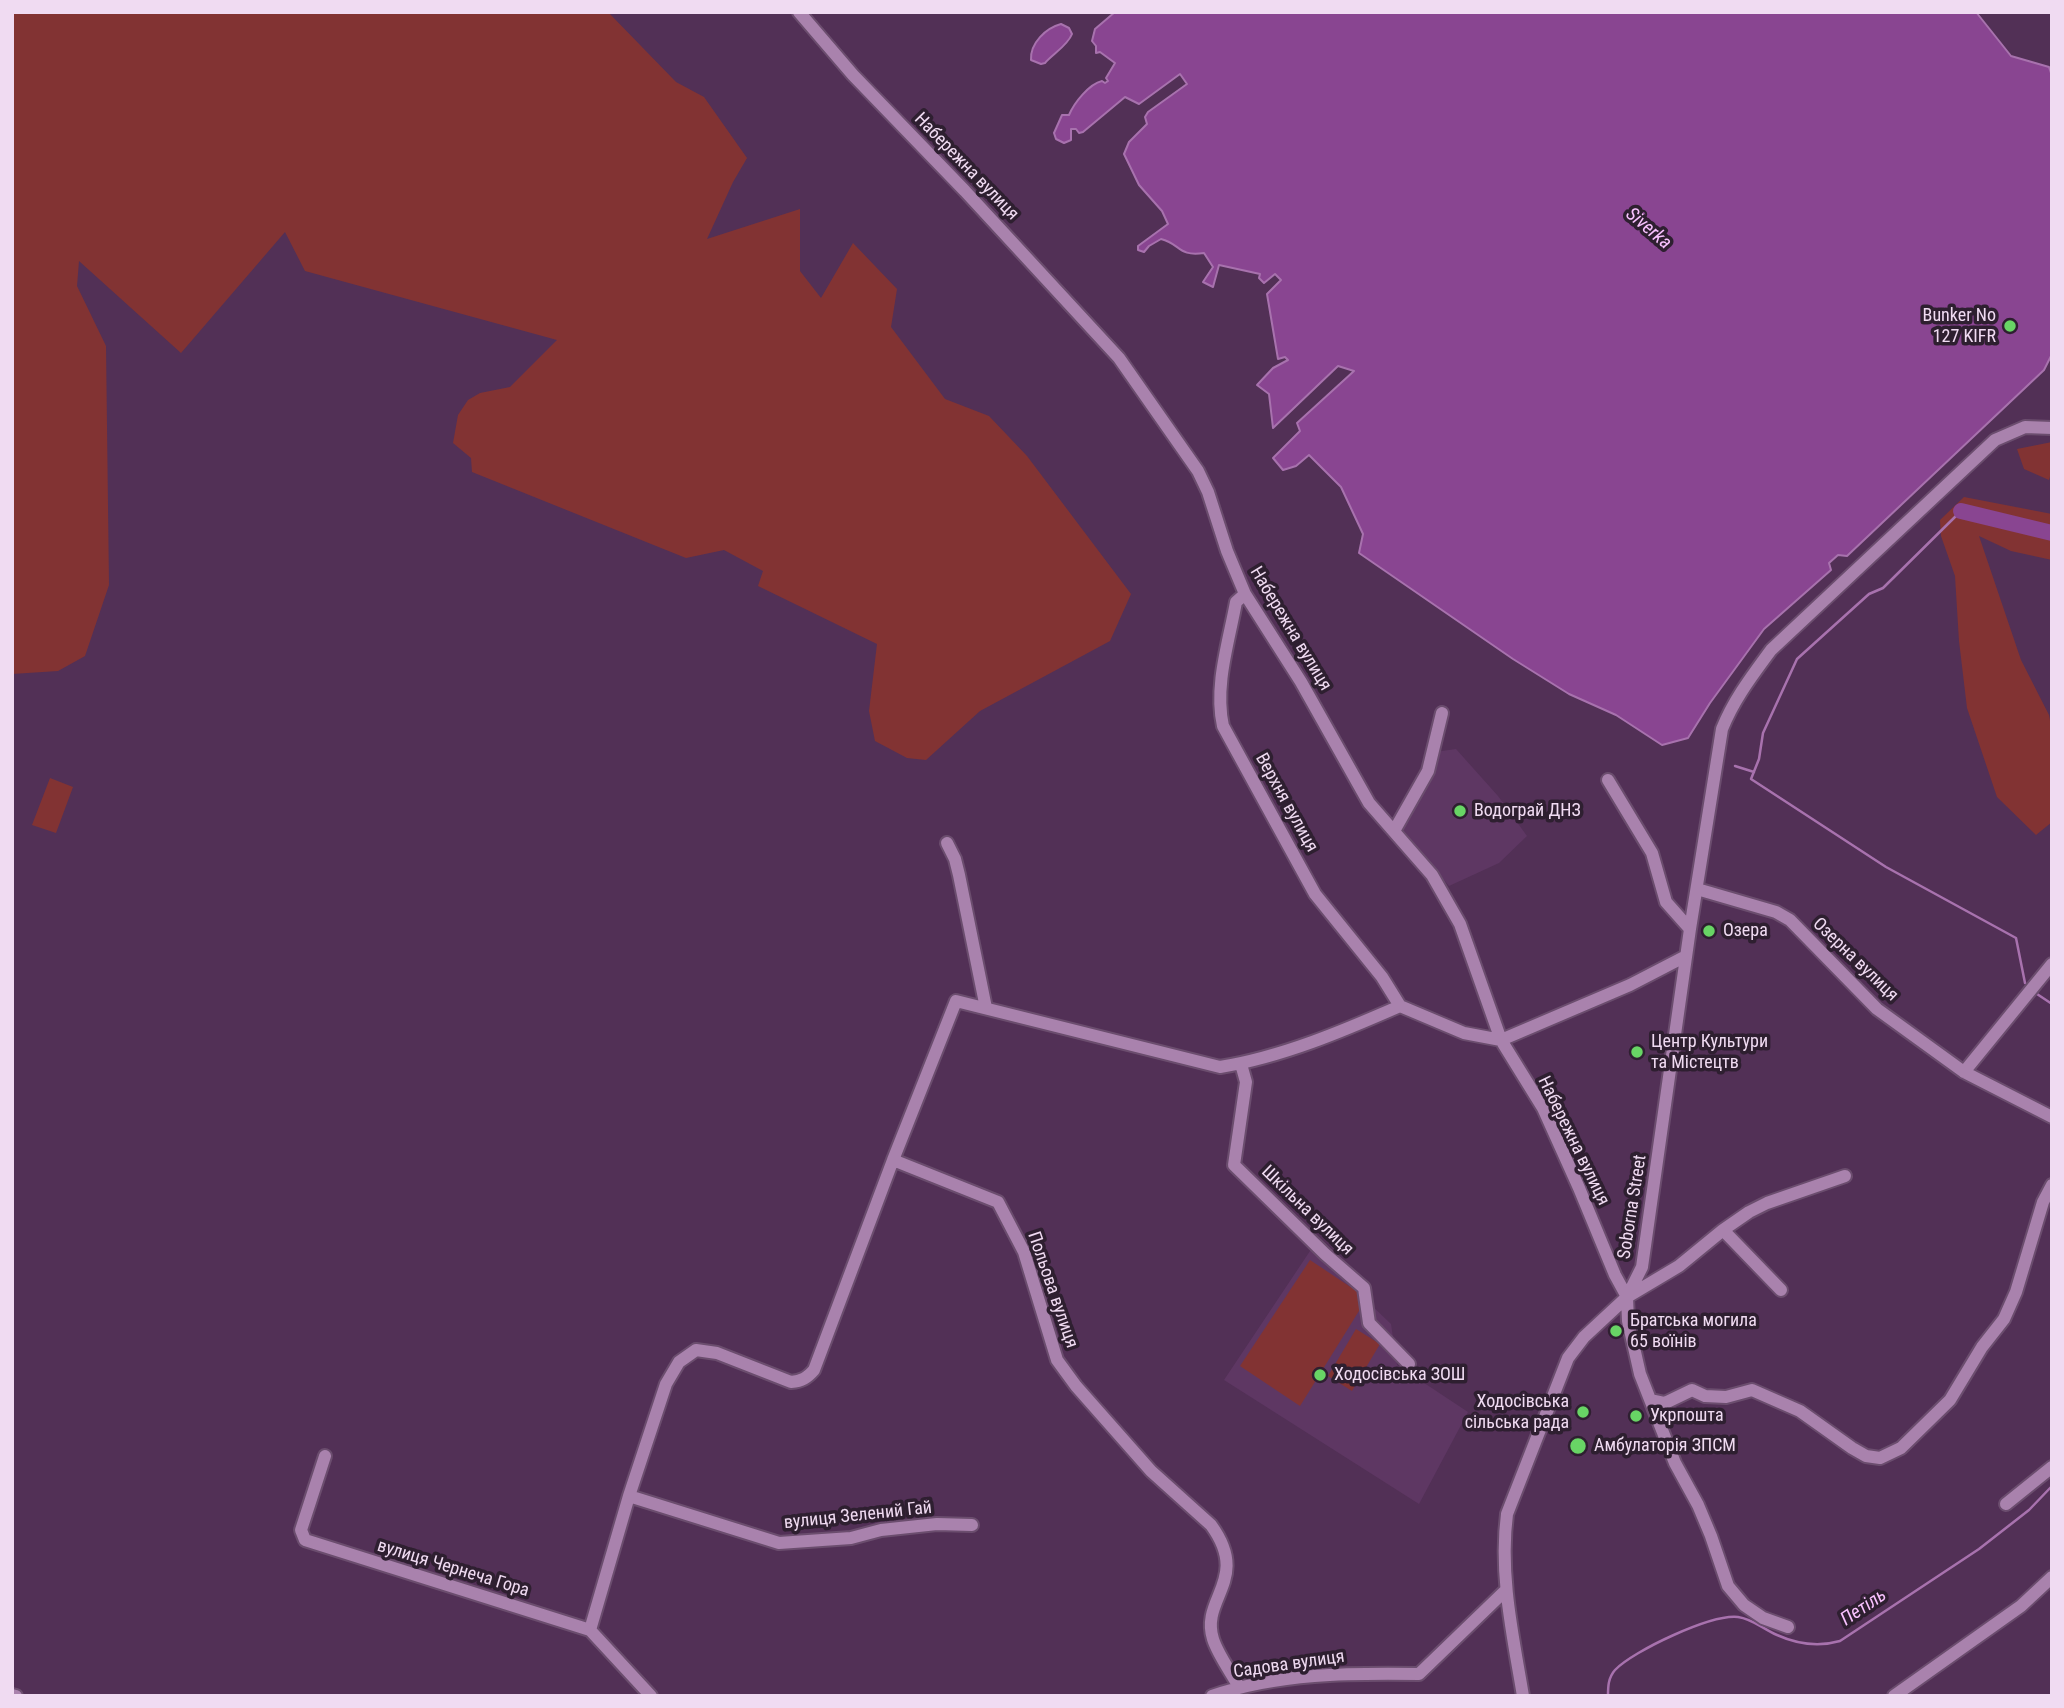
<!DOCTYPE html>
<html>
<head>
<meta charset="utf-8">
<style>
  body { margin:0 }
  #map { position:relative; width:2064px; height:1708px; overflow:hidden; background:#523056; font-family:"Roboto Condensed",sans-serif }
  canvas { display:block }
  .frame { position:absolute; inset:0; border:14px solid #f0dbf2; pointer-events:none }
</style>
</head>
<body>
<div id="map">
<canvas width="2064" height="1708"></canvas>
<div class="frame"></div>
</div>
<script>
const ctx = document.querySelector('canvas').getContext('2d');
ctx.lineJoin = 'round';
function paint(path, color) { ctx.fillStyle = color; ctx.fill(path, 'evenodd'); }
function trace(path, color, width, dash) { ctx.strokeStyle = color; ctx.lineWidth = width; ctx.lineCap = dash ? 'butt' : 'round'; ctx.setLineDash(dash || []); ctx.stroke(path); }
function write(font, color, halo, rows, align = 'center') {
  ctx.font = font + ' "Roboto Condensed",sans-serif'; ctx.lineWidth = 7; ctx.setLineDash([]); ctx.textBaseline = 'middle'; ctx.strokeStyle = halo; ctx.fillStyle = color; for (const [text, x, y, turn = 0] of rows) {
    ctx.save(); ctx.translate(x, y); ctx.rotate((+turn || 0) * Math.PI / 180); ctx.textAlign = isNaN(turn) ? turn : align; if (halo) ctx.strokeText(text, 0, 0); ctx.fillText(text, 0, 0); ctx.restore();
  }
}
paint(new Path2D(`
  M1456,749L1498,796L1527,836L1499,863L1449,886L1400,826L1431,781L1435,752Z
  M1312,1248L1391,1324L1397,1365L1468,1412L1419,1504L1224,1380Z`), '#5e3763');
paint(new Path2D(`
  M12,12H608L676,82L704,97L747,158L733,182L707,239L800,209V271L821,298L853,243L897,289L891,327L945,399L989,416L1027,456L1131,594L1110,641L980,711L926,760L907,758L875,741L869,711L877,644L758,586L763,571L724,550L686,558L472,472L471,458L453,443L458,415L468,400L480,393L510,387L557,340L305,271L285,232L181,353L79,261L77,286L106,346L109,585L85,656L58,671L12,674Z
  M2052,442V470L2049,480L2024,469L2017,449Z
  M1964,497L2052,514V560L2011,551L1979,536L2021,660L2049,715L2052,731V822L2036,835L1997,797L1967,708L1959,641L1955,576L1941,536L1940,520Z
  M50,778L73,787L56,833L32,825Z
  M1310,1260L1367,1298L1300,1406L1240,1366Z
  M1356,1329L1380,1344L1352,1391L1328,1376Z`), '#823333');
const water = new Path2D(`
  M1115,12H1976L2011,56L2049,67L2052,76V354L2044,370L1847,556L1838,555L1829,563L1831,570L1764,629L1710,703L1688,738L1662,745L1616,715L1569,694L1513,659L1359,553L1363,534L1341,487L1309,455L1296,466L1283,470L1273,458L1300,431L1297,423L1354,371L1338,366L1273,428L1269,394L1257,385L1273,368L1288,360L1285,357L1278,359L1267,294L1281,280L1275,274L1264,283L1259,278L1260,274L1219,265L1213,287L1203,282L1213,267L1204,253C1178,257 1181,244 1161,239L1149,246L1144,252L1138,250V246L1168,224L1162,211L1139,185L1124,154L1129,142L1147,124L1145,117L1148,112L1187,84L1180,74L1139,104L1125,97L1083,132L1079,133L1076,129H1071V140L1064,143L1056,139L1054,133L1062,115H1069C1074,103 1089,84 1102,81L1105,83L1108,81L1106,78L1115,63L1100,52L1096,53V46L1092,41L1095,29Z
  M1061,24L1069,28L1072,34C1068,45 1053,54 1045,63L1041,64L1031,60C1030,43 1046,28 1061,24Z`);
paint(water, '#894591');
trace(water, '#a872ae', 2);
trace(new Path2D(`
  M1961,511L1883,588L1869,594L1797,659L1763,733L1759,759L1751,779L1886,867L2016,938L2025,983
  M1735,766L1754,772
  M2037,994L2052,1004
  M1608,1696C1608,1687 1608,1678 1615,1670C1633,1651 1711,1614 1738,1617C1753,1619 1763,1629 1777,1635C1797,1644 1819,1647 1840,1641L1979,1549L2029,1510L2052,1486`), '#a872ae', 2.5);
trace(new Path2D(`
  M1961,511L2052,533`), '#894591', 16);
const minor = new Path2D(`
  M799,12L853,75L965,191L1119,358L1198,471L1208,492L1227,551L1245,594L1301,682L1369,803L1432,875L1460,924L1501,1040L1543,1108L1579,1188L1615,1275L1627,1297L1628,1321L1640,1374L1675,1463L1698,1505L1711,1536L1728,1586L1744,1605L1763,1618L1788,1627
  M1245,594L1236,602C1229,641 1214,686 1223,726L1315,894L1382,977L1400,1006
  M1608,780L1652,853L1666,902L1690,929
  M1394,831L1428,771L1442,713
  M947,843L955,859L959,875L986,1008
  M1697,889L1776,912L1790,920L1877,1009L1964,1072L2052,1117
  M1241,1064L1246,1082L1234,1165L1325,1254L1364,1288L1369,1323L1409,1364
  M1964,1072L2052,964
  M1723,1230L1781,1290
  M1627,1297L1679,1266L1723,1230L1749,1212L1767,1203L1845,1176
  M1651,1400L1665,1403L1692,1390L1705,1396L1726,1397L1752,1390L1800,1411L1852,1448L1866,1456L1880,1458L1901,1448L1950,1400L1982,1347L2004,1319L2016,1292L2043,1202L2052,1185
  M325,1456L301,1530L305,1540L590,1630L651,1696
  M629,1496L779,1543L851,1538L881,1530L937,1524L972,1525
  M2006,1504L2052,1467
  M590,1630L629,1496L666,1384L679,1362L696,1350L717,1353L791,1382C802,1381 807,1378 814,1370L893,1160
  M1239,1687C1231,1672 1218,1655 1213,1639C1200,1598 1251,1580 1211,1525L1151,1471L1076,1386L1057,1360L1024,1252L998,1202L893,1160L956,1001L1220,1067C1282,1057 1343,1031 1400,1006L1464,1033L1501,1040L1630,985L1686,956
  M12,1695L16,1696
  M1212,1696C1278,1673 1350,1673 1419,1674L1506,1590
  M1523,1696C1513,1636 1499,1575 1507,1514L1568,1358L1584,1337L1627,1297L1642,1267L1690,929L1722,729C1734,699 1752,676 1771,650L1995,440L2025,427L2052,428
  M1894,1696L2021,1606L2052,1577`);
trace(minor, '#6b4d6e', 16);
trace(minor, '#a982ad', 12);
for (const [x, y, r, color] of [
  [2010,326,7,"#68d465"],
  [1460,811,7,"#68d465"],
  [1709,931,7,"#68d465"],
  [1637,1052,7,"#68d465"],
  [1616,1331,7,"#68d465"],
  [1320,1375,7,"#68d465"],
  [1583,1412,7,"#68d465"],
  [1636,1416,7,"#68d465"],
  [1578,1446,9,"#68d465"]
]) { const dot = new Path2D(); dot.arc(x, y, r, 0, 2 * Math.PI); ctx.fillStyle = color; ctx.fill(dot); trace(dot, '#2e1f30', 2.5); }
write('18px', '#f0dbf2', '#2e1f30', [
  ["Набережна вулиця",966,167,46],
  ["Набережна вулиця",1290,629,59],
  ["Верхня вулиця",1286,803,61],
  ["Озерна вулиця",1855,960,44],
  ["Набережна вулиця",1573,1141,64],
  ["Soborna Street",1633,1207,-81],
  ["Шкільна вулиця",1307,1211,44],
  ["Польова вулиця",1052,1290,71],
  ["вулиця Зелений Гай",858,1516,-6],
  ["вулиця Чернеча Гора",453,1569,17],
  ["Садова вулиця",1289,1665,-8]
]);
write('18px', '#f0dbf2', '#2e1f30', [
  ["Bunker No",1996,316,"right"],
  ["127 KIFR",1996,337,"right"],
  ["Водограй ДНЗ",1474,811],
  ["Озера",1723,931],
  ["Центр Культури",1651,1042],
  ["та Містецтв",1651,1063],
  ["Братська могила",1630,1321],
  ["65 воїнів",1630,1342],
  ["Ходосівська ЗОШ",1334,1375],
  ["Ходосівська",1569,1402,"right"],
  ["сільська рада",1569,1423,"right"],
  ["Укрпошта",1650,1416],
  ["Амбулаторія ЗПСМ",1594,1446]
], 'left');
write('italic 19px', '#f9c2ff', '#2e1f30', [
  ["Siverka",1648,229,40],
  ["Петіль",1864,1608,-34]
]);
</script>
</body>
</html>
